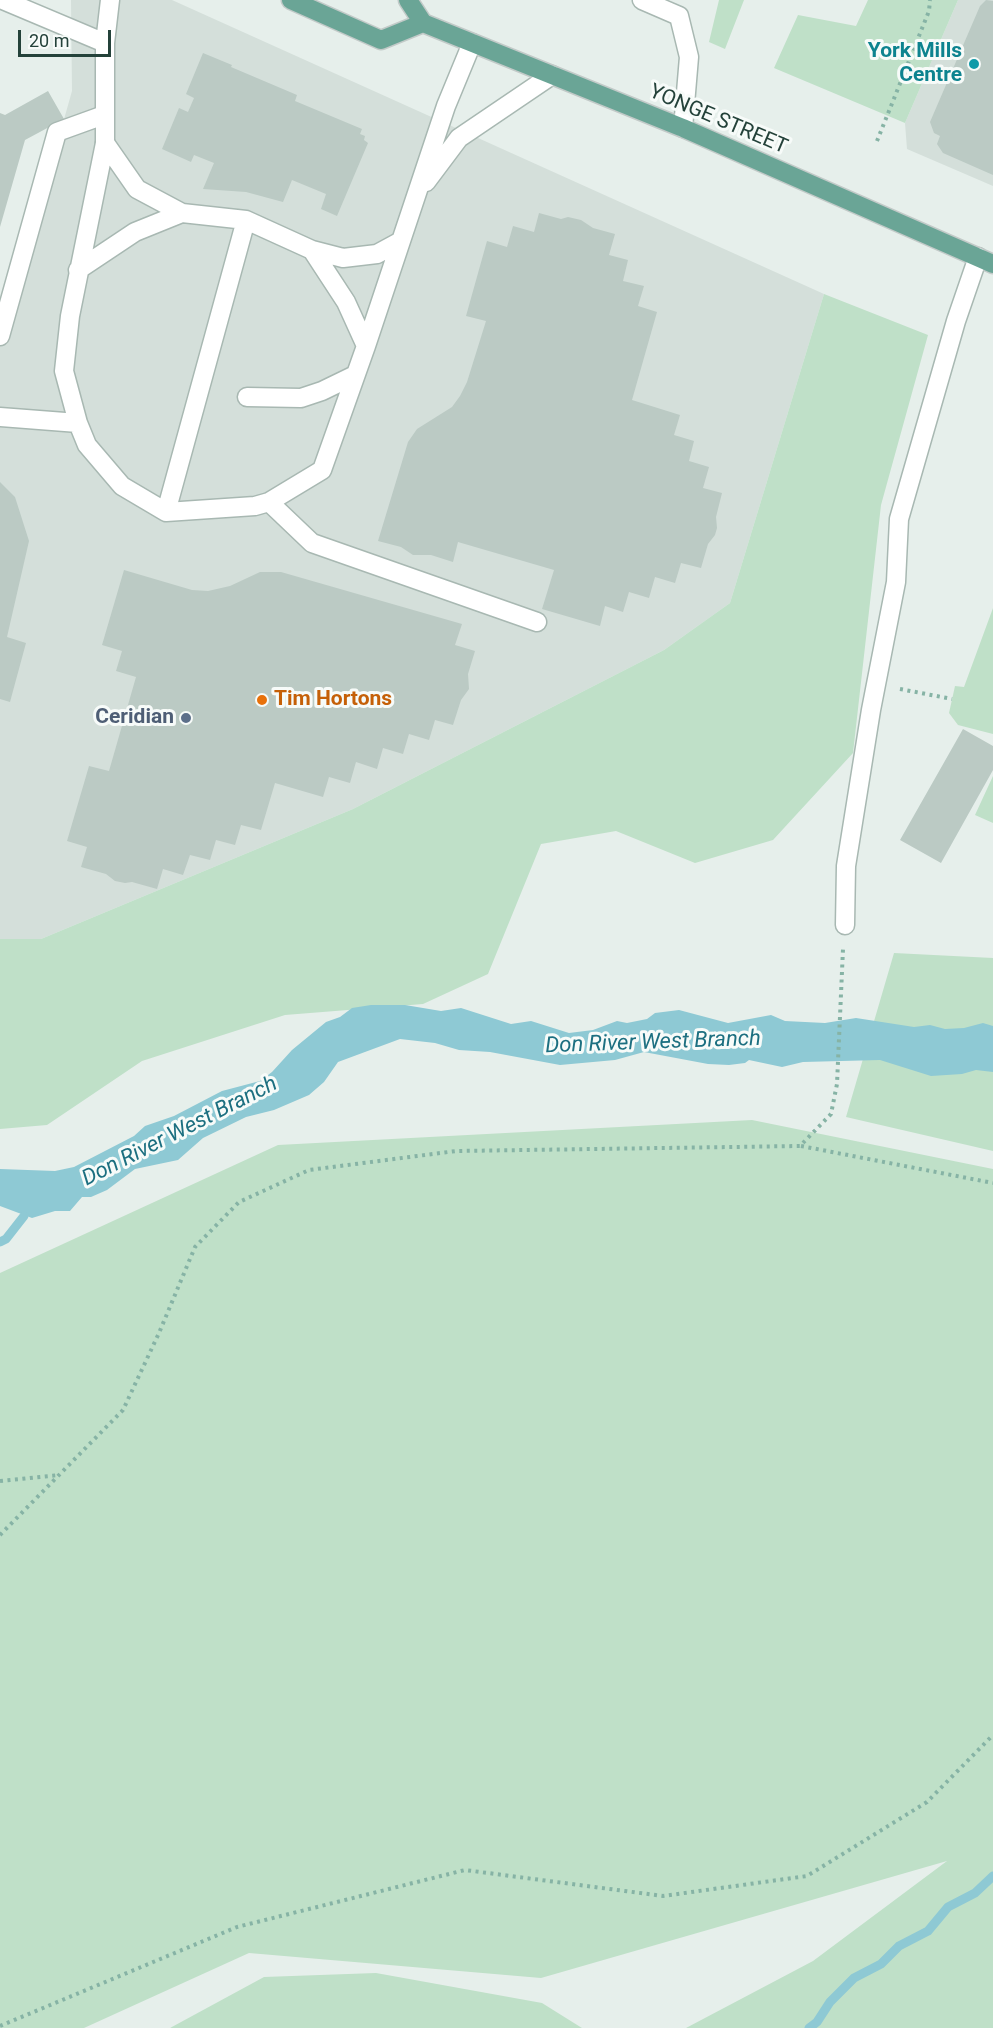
<!DOCTYPE html>
<html>
<head>
<meta charset="utf-8">
<style>
  body { margin:0 }
  #map { position:relative; width:993px; height:2028px; overflow:hidden; background:#e6efeb; font-family:Roboto,sans-serif }
  canvas { display:block }
  .scale { position:absolute; left:18px; top:30px; width:93px; height:27px; box-sizing:border-box; border:3px solid #24423a; border-top:0; padding-left:8px; font-size:18px; line-height:21px; white-space:nowrap; color:#24423a; -webkit-text-stroke:4px #f7fbf9; paint-order:stroke }
</style>
</head>
<body>
<div id="map">
<canvas width="993" height="2028"></canvas>
<div class="scale">20 m</div>
</div>
<script>
const ctx = document.querySelector('canvas').getContext('2d');
ctx.lineJoin = 'round';
function paint(path, color) { ctx.fillStyle = color; ctx.fill(path, 'evenodd'); }
function trace(path, color, width, dash) { ctx.strokeStyle = color; ctx.lineWidth = width; ctx.lineCap = dash ? 'butt' : 'round'; ctx.setLineDash(dash || []); ctx.stroke(path); }
function write(font, color, halo, rows, align = 'center') {
  ctx.font = font + ' Roboto,sans-serif'; ctx.lineWidth = 6; ctx.setLineDash([]); ctx.textBaseline = 'middle'; ctx.strokeStyle = halo; ctx.fillStyle = color; for (const [text, x, y, turn = 0] of rows) {
    ctx.save(); ctx.translate(x, y); ctx.rotate((+turn || 0) * Math.PI / 180); ctx.textAlign = isNaN(turn) ? turn : align; if (halo) ctx.strokeText(text, 0, 0); ctx.fillText(text, 0, 0); ctx.restore();
  }
}
paint(new Path2D(`
  M71,0H172L824,294L730,603L664,650L353,809L41,939H0V346L72,91Z
  M958,0H993V186L907,149L905,123Z`), '#d4dfda');
paint(new Path2D(`
  M719,0H744L725,49L709,42Z
  M868,0H958L905,123L774,68L798,15L856,26Z
  M824,294L928,335L881,505L853,753L773,840L695,863L616,831L541,844L488,974L423,1004L285,1015L142,1061L47,1125L0,1129V939H41L353,809L664,650L730,603Z
  M993,608V734L958,725L949,713L955,686L964,687Z
  M993,776V823L975,815Z
  M894,953L993,958V1151L846,1117Z
  M752,1120L993,1169V2028H686L813,1961L947,1861L541,1978L249,1953L84,2028H0V1273L278,1145Z
  M376,1973L542,2003L582,2028H170L264,1977Z`), '#bfe0c8');
paint(new Path2D(`
  M371,1005H405L441,1011L461,1008L511,1024L531,1021L569,1033L593,1030L617,1021L627,1023L647,1019L655,1013L679,1010L728,1023L771,1015L785,1021L825,1023L856,1018L914,1027L930,1025L945,1029L964,1028L983,1023L993,1026V1072L976,1070L962,1074L931,1076L880,1060L803,1062L782,1067L749,1060L745,1063L729,1065L708,1064L644,1052L615,1060L560,1065L490,1052L459,1050L435,1043L400,1039L338,1062L324,1082L309,1095L274,1110L246,1117L203,1138L178,1160L135,1169L107,1190L91,1197H82L70,1211H55L32,1218L0,1206V1169L55,1171L74,1167L134,1136L145,1126L174,1116L222,1091L260,1081L272,1072L292,1050L326,1022L340,1017L352,1008Z`), '#8ec9d4');
trace(new Path2D(`
  M0,1242L6,1239L24,1216
  M809,2028L817,2022L830,2002L854,1978L881,1964L899,1946L928,1931L948,1907L975,1893L993,1876`), '#8ec9d4', 9);
paint(new Path2D(`
  M986,0L993,1V175L943,153L937,144L940,136L934,133L930,122L980,6Z
  M203,53L232,65L231,67L297,95L295,101L362,129L360,134L365,136L364,140L368,143L337,216L321,209L326,194L292,180L283,202L246,192L203,189L214,163L194,155L191,162L162,149L179,108L188,112L194,98L186,94Z
  M48,91L64,119L25,140L0,227V113L5,115Z
  M539,213L561,219L568,217L581,220L593,228L615,234L609,255L628,260L623,281L644,286L638,306L657,312L632,400L680,415L674,435L694,441L689,461L709,467L703,488L722,493L716,517L717,528L715,535L708,544L701,568L681,563L675,583L655,577L649,598L629,592L623,612L605,606L600,626L542,609L554,570L458,542L453,562L431,555H413L401,547L378,541L408,442L417,429L452,407L460,396L467,382L486,321L466,316L487,241L507,247L513,226L534,232Z
  M0,482L15,497L29,541L7,637L26,643L10,702L0,699Z
  M124,570L192,590L208,591L230,586L260,572H281L462,624L455,645L475,651L468,674L469,689L461,700L453,725L435,720L429,740L409,734L403,754L383,748L377,769L356,762L350,783L329,777L323,797L275,783L261,830L241,825L235,845L216,840L210,860L190,855L183,875L163,869L157,889L132,882L125,883L115,881L106,874L81,867L87,847L67,841L89,766L109,771L136,677L116,671L122,651L102,645Z
  M963,729L993,746V770L941,863L900,840Z`), '#bbcac4');
const service = new Path2D(`
  M642,0L679,16L689,57L683,128
  M105,143L70,316L64,371L78,423L87,445L122,486L166,512L255,506L269,502L322,470L366,346L446,106L472,43
  M105,143L137,189L182,213L246,220L312,250L343,258L377,254L401,241
  M426,182L459,138L552,75
  M312,250L346,302L366,346
  M78,270L135,232L182,213
  M0,336L57,132L104,115
  M247,397L301,398L322,391L355,375
  M0,417L78,423
  M269,502L312,543L537,622
  M166,512L246,220
  M845,925L846,866L871,710L896,582L899,519L956,321L978,257`);
const minor = new Path2D(`
  M3,0L105,43
  M105,143V43L110,0`);
const primary = new Path2D(`
  M291,0L381,40L423,23
  M408,0L423,23L683,128L993,264`);
trace(service, '#a8b8b2', 21);
trace(minor, '#a8b8b2', 21);
trace(primary, '#c2cac8', 21);
trace(new Path2D(`
  M877,141L929,11L930,0
  M900,689L952,699
  M801,1146L993,1183
  M0,1481L59,1475
  M0,1535L123,1410L159,1333L195,1247L239,1202L309,1170L456,1151L800,1146L831,1114L837,1084L843,949
  M0,2026L237,1927L465,1870L663,1896L807,1876L927,1802L993,1735`), '#86b3a5', 4, [3, 4.5]);
trace(service, '#fff', 18);
trace(minor, '#fff', 18);
trace(primary, '#6aa596', 18);
for (const [x, y, r, color] of [
  [974,64,6,"#0f9aa8"],
  [262,700,6,"#e8710a"],
  [186,718,6,"#5c6f8a"]
]) { const dot = new Path2D(); dot.arc(x, y, r, 0, 2 * Math.PI); ctx.fillStyle = color; ctx.fill(dot); trace(dot, '#f7fbf9', 2); }
write('bold 21px', '#0d838f', '#f7fbf9', [
  ["York Mills",962,52],
  ["Centre",962,76]
], 'right');
write('21px', '#24423a', '#f7fbf9', [
  ["YONGE STREET",718,120,23]
]);
write('bold 21px', '#c56008', '#f7fbf9', [
  ["Tim Hortons",274,700]
], 'left');
write('bold 21px', '#4e5e75', '#f7fbf9', [
  ["Ceridian",174,718]
], 'right');
write('italic 22px', '#1c6f80', '#f7fbf9', [
  ["Don River West Branch",653,1043,-2],
  ["Don River West Branch",180,1132,-27]
]);
</script>
</body>
</html>
